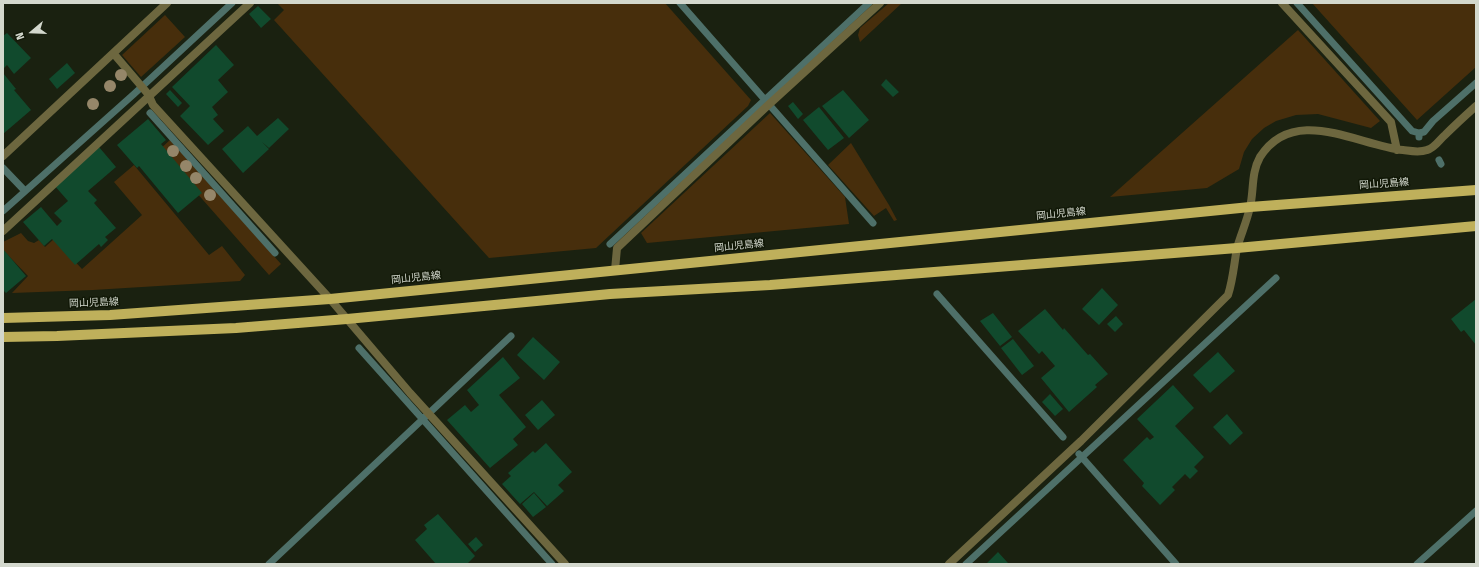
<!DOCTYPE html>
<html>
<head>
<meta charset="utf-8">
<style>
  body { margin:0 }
  #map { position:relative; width:1479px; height:567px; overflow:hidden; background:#1a2110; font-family:"Fira Sans Condensed",sans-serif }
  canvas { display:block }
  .frame { position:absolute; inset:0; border:4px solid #d3d8cd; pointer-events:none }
  .north { position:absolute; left:12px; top:12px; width:40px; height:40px; -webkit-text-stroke:3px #111807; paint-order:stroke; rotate:251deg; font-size:11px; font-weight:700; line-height:16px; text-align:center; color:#d3d8cd }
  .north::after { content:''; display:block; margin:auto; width:14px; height:18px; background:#d3d8cd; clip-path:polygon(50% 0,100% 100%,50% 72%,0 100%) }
</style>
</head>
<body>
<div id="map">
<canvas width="1479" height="567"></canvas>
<div class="frame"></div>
<div class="north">N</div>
</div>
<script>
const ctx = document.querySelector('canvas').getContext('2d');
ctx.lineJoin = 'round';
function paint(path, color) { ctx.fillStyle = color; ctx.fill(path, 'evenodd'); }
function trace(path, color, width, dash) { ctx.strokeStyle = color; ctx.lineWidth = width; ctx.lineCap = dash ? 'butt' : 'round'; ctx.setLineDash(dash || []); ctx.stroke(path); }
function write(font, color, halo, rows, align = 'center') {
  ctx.font = font + ' "Fira Sans Condensed","Noto Sans JP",sans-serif'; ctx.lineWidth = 3; ctx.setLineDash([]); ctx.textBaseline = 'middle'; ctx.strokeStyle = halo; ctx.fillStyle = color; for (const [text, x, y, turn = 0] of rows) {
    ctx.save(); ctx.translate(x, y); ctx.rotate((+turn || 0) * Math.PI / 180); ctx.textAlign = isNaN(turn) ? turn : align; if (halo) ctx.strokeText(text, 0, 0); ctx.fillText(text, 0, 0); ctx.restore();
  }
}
paint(new Path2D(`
  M277,3H665L751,100L748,106L596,248L489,258L274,20L284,10Z
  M889,3H902L860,42L858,35L860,28Z
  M1312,3H1476V67L1417,120Z
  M165,15L185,37L141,77L122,55Z
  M1298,30L1380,121L1371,128L1318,114L1296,115L1276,121L1264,128L1252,139L1244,152L1239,169L1207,188L1110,197Z
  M770,113L845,197L849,224L647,243L641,233Z
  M170,140L281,264L269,275L159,150Z
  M851,143L889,205L897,220L894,221L886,208L874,216L828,165Z
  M134,165L209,255L222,246L245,275L240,281L93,290L12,293L28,276L3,250V242L21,233L28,241L34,243L39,240L45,247L54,239L82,269L142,215L114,182Z`), '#472e0c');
trace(new Path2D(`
  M680,3L873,223
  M1297,3L1412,131L1419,133
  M150,113L275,253
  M1419,137V133L1424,132L1433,121L1476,83
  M1439,160L1441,164
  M3,168L25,191
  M3,211L134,94L232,3
  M610,244L869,3
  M937,294L1063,437
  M359,348L552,564
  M1079,454L1176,564
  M269,564L511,336
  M966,564L1276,278
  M1417,564L1476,511`), '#4e7069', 7);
paint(new Path2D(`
  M258,6L271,19L261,28L249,14Z
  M7,33L31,58L14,74L7,65L3,69V36Z
  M216,45L234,65L218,80L228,92L212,107L218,115L213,119L224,131L208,145L180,116L190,106L172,87Z
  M67,63L75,73L57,89L49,79Z
  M3,73L16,89L14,90L31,110L3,134Z
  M886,79L899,92L893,97L881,85Z
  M170,90L182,103L178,107L166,94Z
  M843,90L869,120L849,138L822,106Z
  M793,102L803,114L798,119L788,106Z
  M819,107L844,138L828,150L803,120Z
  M278,118L289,129L269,148L262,142L269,149L243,173L222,149L248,126L257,136Z
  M148,119L166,140L161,144L202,193L178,213L139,166L137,168L117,145Z
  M99,147L116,167L88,191L97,200L94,203L116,228L105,237L108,240L101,247L99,244L75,265L52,239L44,246L23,222L41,207L57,226L62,221L54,213L68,201L54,185Z
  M3,249L26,276L6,293L3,290Z
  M1102,288L1118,305L1099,325L1082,309Z
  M1476,299V345L1464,330L1461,332L1451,319Z
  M1045,309L1063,330L1064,328L1088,355L1090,354L1108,374L1095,385L1097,387L1069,412L1041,378L1055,366L1042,351L1039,354L1018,331Z
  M993,313L1012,337L1000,346L980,321Z
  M1116,316L1123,324L1115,332L1107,324Z
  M533,337L560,362L544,380L517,355Z
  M1013,339L1034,366L1022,375L1001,348Z
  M1218,352L1235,371L1210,393L1193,375Z
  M503,357L520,378L499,395L526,427L513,439L518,445L490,468L447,420L465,405L471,412L479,405L467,390Z
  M1173,385L1194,408L1175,426L1204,457L1194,467L1198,471L1190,479L1185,474L1172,487L1175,490L1160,505L1142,486L1144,483L1123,460L1147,437L1150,440L1154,437L1137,419Z
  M1050,394L1063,409L1055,416L1042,402Z
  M542,400L555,415L538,430L525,415Z
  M1227,414L1243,433L1230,445L1213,427Z
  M546,443L572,472L558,485L564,491L547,506L534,492L520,504L502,484L511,476L508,473L533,451L535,453Z
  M534,493L546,507L533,517L522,504Z
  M438,514L475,556L467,564H436L415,540L427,529L424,525Z
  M476,537L483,545L475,552L468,544Z
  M998,552L1008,563L1007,564H986Z`), '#114a2d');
trace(new Path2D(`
  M1282,3L1391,122L1397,150
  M114,54L148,94L153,105L330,299L410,393L565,564
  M3,156L167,3
  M3,231L250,3
  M615,270L617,248L765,108L880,3
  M949,564L1081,441L1228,295C1233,280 1234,264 1237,248C1241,234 1247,221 1250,207C1254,191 1251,173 1260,157C1294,104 1357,145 1403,150C1411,151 1419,153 1427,150C1435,148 1439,140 1445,135C1455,125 1466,115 1476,106`), '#6d673f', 8);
trace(new Path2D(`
  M3,318L110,315L330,299L1250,207L1476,190
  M3,337L57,336L236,328L347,319L610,294L770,285L1237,248L1476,226`), '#bfb05b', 10);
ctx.fillStyle = '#958669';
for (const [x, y] of [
  [121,75],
  [110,86],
  [93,104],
  [173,151],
  [186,166],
  [196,178],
  [210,195]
]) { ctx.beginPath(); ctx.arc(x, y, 6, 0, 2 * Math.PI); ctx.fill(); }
write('10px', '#d3d8cd', '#111807', [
  ["岡山児島線",1384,184,-4],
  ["岡山児島線",1061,214,-6],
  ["岡山児島線",739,246,-6],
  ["岡山児島線",416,278,-6],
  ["岡山児島線",94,303,-2]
]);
</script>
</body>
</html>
